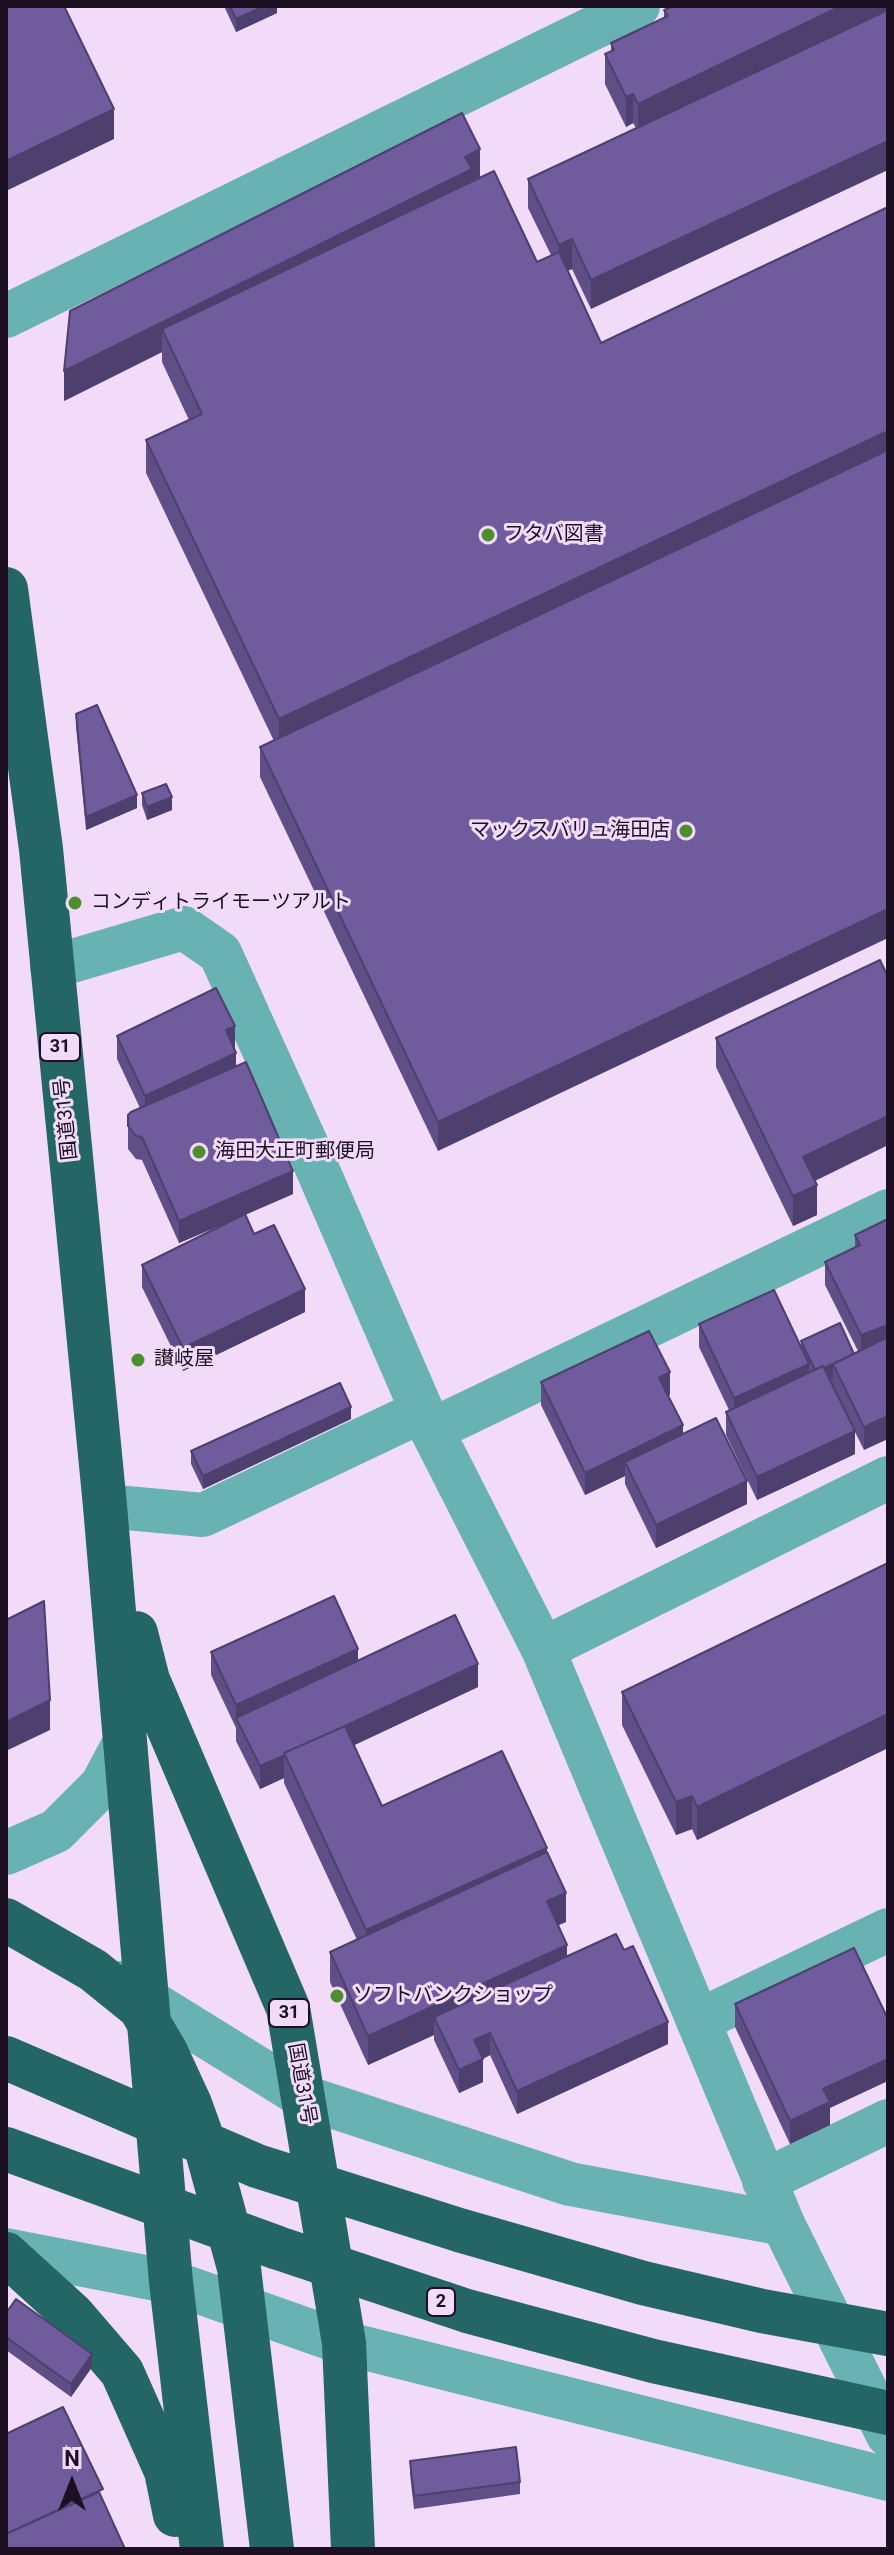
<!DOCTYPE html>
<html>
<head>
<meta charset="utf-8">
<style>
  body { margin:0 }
  #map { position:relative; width:894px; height:2555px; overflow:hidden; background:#f1dbf9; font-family:Roboto,sans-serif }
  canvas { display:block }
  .frame { position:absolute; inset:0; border:8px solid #1d1022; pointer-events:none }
  .north { position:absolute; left:32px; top:2443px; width:80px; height:80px; -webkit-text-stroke:6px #f1dbf9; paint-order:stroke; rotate:0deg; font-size:22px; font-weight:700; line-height:32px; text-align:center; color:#1d1022 }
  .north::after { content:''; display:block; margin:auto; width:28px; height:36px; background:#1d1022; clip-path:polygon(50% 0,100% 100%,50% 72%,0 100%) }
</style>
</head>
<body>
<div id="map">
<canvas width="894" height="2555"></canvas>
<div class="frame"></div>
<div class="north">N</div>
</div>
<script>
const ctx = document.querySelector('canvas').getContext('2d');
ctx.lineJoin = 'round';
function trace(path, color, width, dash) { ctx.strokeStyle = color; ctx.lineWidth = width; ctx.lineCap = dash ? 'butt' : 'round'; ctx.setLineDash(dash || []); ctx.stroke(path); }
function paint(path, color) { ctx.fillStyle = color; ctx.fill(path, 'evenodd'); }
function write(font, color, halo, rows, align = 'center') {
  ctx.font = font + ' Roboto,"Noto Sans JP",sans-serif'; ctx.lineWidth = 6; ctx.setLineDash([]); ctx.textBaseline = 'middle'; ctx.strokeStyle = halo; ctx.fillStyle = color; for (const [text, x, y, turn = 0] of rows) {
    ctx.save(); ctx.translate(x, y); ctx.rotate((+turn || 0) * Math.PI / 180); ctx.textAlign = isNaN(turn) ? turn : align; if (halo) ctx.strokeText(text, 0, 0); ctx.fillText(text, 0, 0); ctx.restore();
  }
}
trace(new Path2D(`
  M6,316L638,6
  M52,967L184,928L220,953L310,1152L422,1411L543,1649L783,2224L888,2435
  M432,1430L888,1211
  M105,1506L203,1515L422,1411
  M543,1649L888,1478
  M6,1853L56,1831L102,1785L125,1742
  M120,1983L304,2097L570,2184L783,2224
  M698,2021L888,1930
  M764,2181L888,2121
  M6,2250L171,2282L344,2343L888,2479`), '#68b2b3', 44);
trace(new Path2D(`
  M6,589L41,849L105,1506L171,2282L202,2549
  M136,1633L148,1680L288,2008L344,2343L353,2549
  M6,2254L73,2315L122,2372L166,2471L175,2515`), '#246566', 44);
trace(new Path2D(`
  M6,1920L93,1970L140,2008L166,2052L190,2104L207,2151L239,2268L272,2549
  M6,2058L257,2166L459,2230L643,2283L762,2311L888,2334
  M6,2149L278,2248L467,2311L653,2361L888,2413`), '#246566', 44);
paint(new Path2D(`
  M224,6H277V13L236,32Z
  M673,6L591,309L572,269L567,271L438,1151L260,777V747L274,741L146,473V440L189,420L162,362V352L64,401L462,113L480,178L537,262L551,255L528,208V179L636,128L633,123L626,127L605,84V54L611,51V43L664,18V10Z
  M76,714L137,808L86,830L76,726Z
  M142,793L172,810L147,820L142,805Z
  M888,977V1145L815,1181L817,1215L793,1226L716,1067V1038Z
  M117,1036L234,1049L236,1066L293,1194L245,1215L254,1234L305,1312L183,1371L142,1287V1265L229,1222L179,1243L142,1160L136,1159L128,1149V1115L140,1108L117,1059Z
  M888,1219L864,1450L855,1432V1454L757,1500L726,1435V1412L729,1410L699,1347V1324L801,1348V1341L854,1354L858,1351L825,1285V1262L855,1247V1235Z
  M541,1382L670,1395L668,1396L683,1434L747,1504L656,1548L625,1484V1476L585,1495L541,1405Z
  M351,1419L203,1489L191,1464V1451Z
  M888,1563V1748L697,1840L692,1829L676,1835L622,1725V1692Z
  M211,1652L358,1660L478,1687L354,1745L382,1806L547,1852L566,1922L558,1925L567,1956L668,2044L517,2114L490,2055L483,2059V2082L459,2093L434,2040V2035L368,2065L330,1982V1952L357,1940L284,1783V1778L260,1789L236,1741V1727V1728L211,1675Z
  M735,2004L830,2108V2125L790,2144L735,2027Z
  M6,2313L92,2367L71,2397L6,2350Z
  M410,2461L520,2482V2494L414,2509L410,2474Z`), '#604f87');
paint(new Path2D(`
  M265,6H277V13L236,32V19Z
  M841,6H888V13L638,133V104Z
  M633,94V123L626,127V97Z
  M114,109V139L6,191V161Z
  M888,141V170L591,309V280Z
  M480,149V178L162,329V352L64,401V371Z
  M572,239V269L559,274V245Z
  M888,431V465L279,753V719Z
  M137,795V808L86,830V817Z
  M172,797V810L147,820V807Z
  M888,909V938L438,1151V1122Z
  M235,1026V1049L226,1030Z
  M236,1053V1076L145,1119V1096Z
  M888,1116V1145L803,1186V1157Z
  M293,1171V1194L179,1243V1221Z
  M817,1185V1215L793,1226V1196Z
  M305,1289V1312L183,1371V1348Z
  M888,1325V1348L861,1358V1335Z
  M809,1364V1386L734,1421V1398Z
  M833,1364V1377L816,1385V1373Z
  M670,1372V1395L659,1401V1378Z
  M351,1407V1419L203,1489V1476Z
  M888,1416V1439L864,1450V1427Z
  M683,1425V1448L625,1462V1476L585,1495V1473Z
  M855,1431V1454L757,1500V1477Z
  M747,1481V1504L656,1548V1525Z
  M358,1649V1671L236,1718V1728V1705Z
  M478,1664V1687L293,1774L285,1755Z
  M50,1700V1730L8,1750V1765L6,1766V1722Z
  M888,1714V1748L697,1840V1807Z
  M284,1755V1778L260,1789V1766Z
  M692,1796V1829L676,1835V1802Z
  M547,1848V1877L366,1960V1930Z
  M566,1893V1922L547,1930V1901Z
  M567,1945V1974L434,2017V2035L368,2065V2036Z
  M668,2022V2044L517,2114V2091Z
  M490,2033V2055L474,2063V2040Z
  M483,2059V2082L459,2093V2070Z
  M888,2059V2081L830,2108V2125L790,2144V2121L823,2089Z
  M92,2354V2367L71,2397V2384Z`), '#4e406e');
const building = new Path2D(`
  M6,6H64L114,109L6,161Z
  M230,6H265L236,19Z
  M673,6H841L638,104L633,94L626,97L605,54L614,50L611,43L668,16L664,10Z
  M888,10V141L591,280L572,239L559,245L528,179Z
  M462,113L480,149L465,157L472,169L64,371L70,311Z
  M494,171L537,262L559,252L601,343L888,207V431L279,719L146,440L202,414L162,329Z
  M888,450V909L438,1122L260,747Z
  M97,705L137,795L86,817L76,714Z
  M166,784L172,797L147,807L142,793Z
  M880,960L888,977V1116L803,1157L817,1185L793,1196L716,1038Z
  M216,988L235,1026L226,1030L236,1053L145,1096L117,1036Z
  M246,1062L293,1171L179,1221L142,1137L136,1136L128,1126V1115L131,1112Z
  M245,1214L254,1234L274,1225L305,1289L183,1348L142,1265Z
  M888,1219V1325L861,1335L825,1262L860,1245L855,1235Z
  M774,1290L809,1364L734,1398L699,1324Z
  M840,1323L854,1354L824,1368L823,1366L815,1370L801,1341Z
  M649,1331L670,1372L659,1378L683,1425L585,1473L541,1382Z
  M888,1337V1416L864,1427L833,1364Z
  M823,1366L855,1431L757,1477L726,1412Z
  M340,1383L351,1407L203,1476L191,1451Z
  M716,1418L747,1481L656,1525L625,1462Z
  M888,1563V1714L697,1807L692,1796L676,1802L622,1692Z
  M334,1596L358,1649L236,1705L211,1652Z
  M44,1601L50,1700L6,1722V1620Z
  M455,1615L478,1664L345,1726L284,1753L285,1755L260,1766L236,1718Z
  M345,1726L382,1806L502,1751L547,1848L366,1930L284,1753Z
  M547,1852L566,1893L547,1901L567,1945L368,2036L330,1952Z
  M616,1934L624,1950L633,1946L668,2022L517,2091L490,2033L474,2040L483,2059L459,2070L434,2017Z
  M854,1948L888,2019V2059L823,2089L830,2102L790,2121L735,2004Z
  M16,2299L92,2354L71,2384L6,2337V2313Z
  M63,2407L103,2489L6,2534V2434Z
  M516,2447L520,2482L414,2496L410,2461Z
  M99,2492L125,2549H6V2534Z`);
paint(building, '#705c9d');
trace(building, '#4e406e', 2);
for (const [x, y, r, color] of [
  [488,535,8,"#4f8d2e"],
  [686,831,8,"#4f8d2e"],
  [75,903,8,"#4f8d2e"],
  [199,1152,8,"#4f8d2e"],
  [138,1360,8,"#4f8d2e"],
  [337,1996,8,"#4f8d2e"]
]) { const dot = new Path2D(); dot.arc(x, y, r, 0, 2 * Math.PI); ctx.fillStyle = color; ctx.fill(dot); trace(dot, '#f1dbf9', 3); }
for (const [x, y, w] of [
  [60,1047,40],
  [289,2013,40],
  [441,2302,28]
]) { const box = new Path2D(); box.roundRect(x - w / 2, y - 14, w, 28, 6); ctx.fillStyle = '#f1dbf9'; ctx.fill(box); trace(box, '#1d1022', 2); }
write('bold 18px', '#1d1022', null, [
  ["31",60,1047],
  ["31",289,2013],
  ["2",441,2302]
]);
write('20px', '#1d1022', '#f1dbf9', [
  ["フタバ図書",504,535],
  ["マックスバリュ海田店",670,831,"right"],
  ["コンディトライモーツアルト",91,903],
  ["海田大正町郵便局",215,1152],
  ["讃岐屋",154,1360],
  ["ソフトバンクショップ",353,1996]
], 'left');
write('20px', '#1d1022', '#f1dbf9', [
  ["国道31号",67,1119,-96],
  ["国道31号",301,2084,80]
]);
</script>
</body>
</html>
